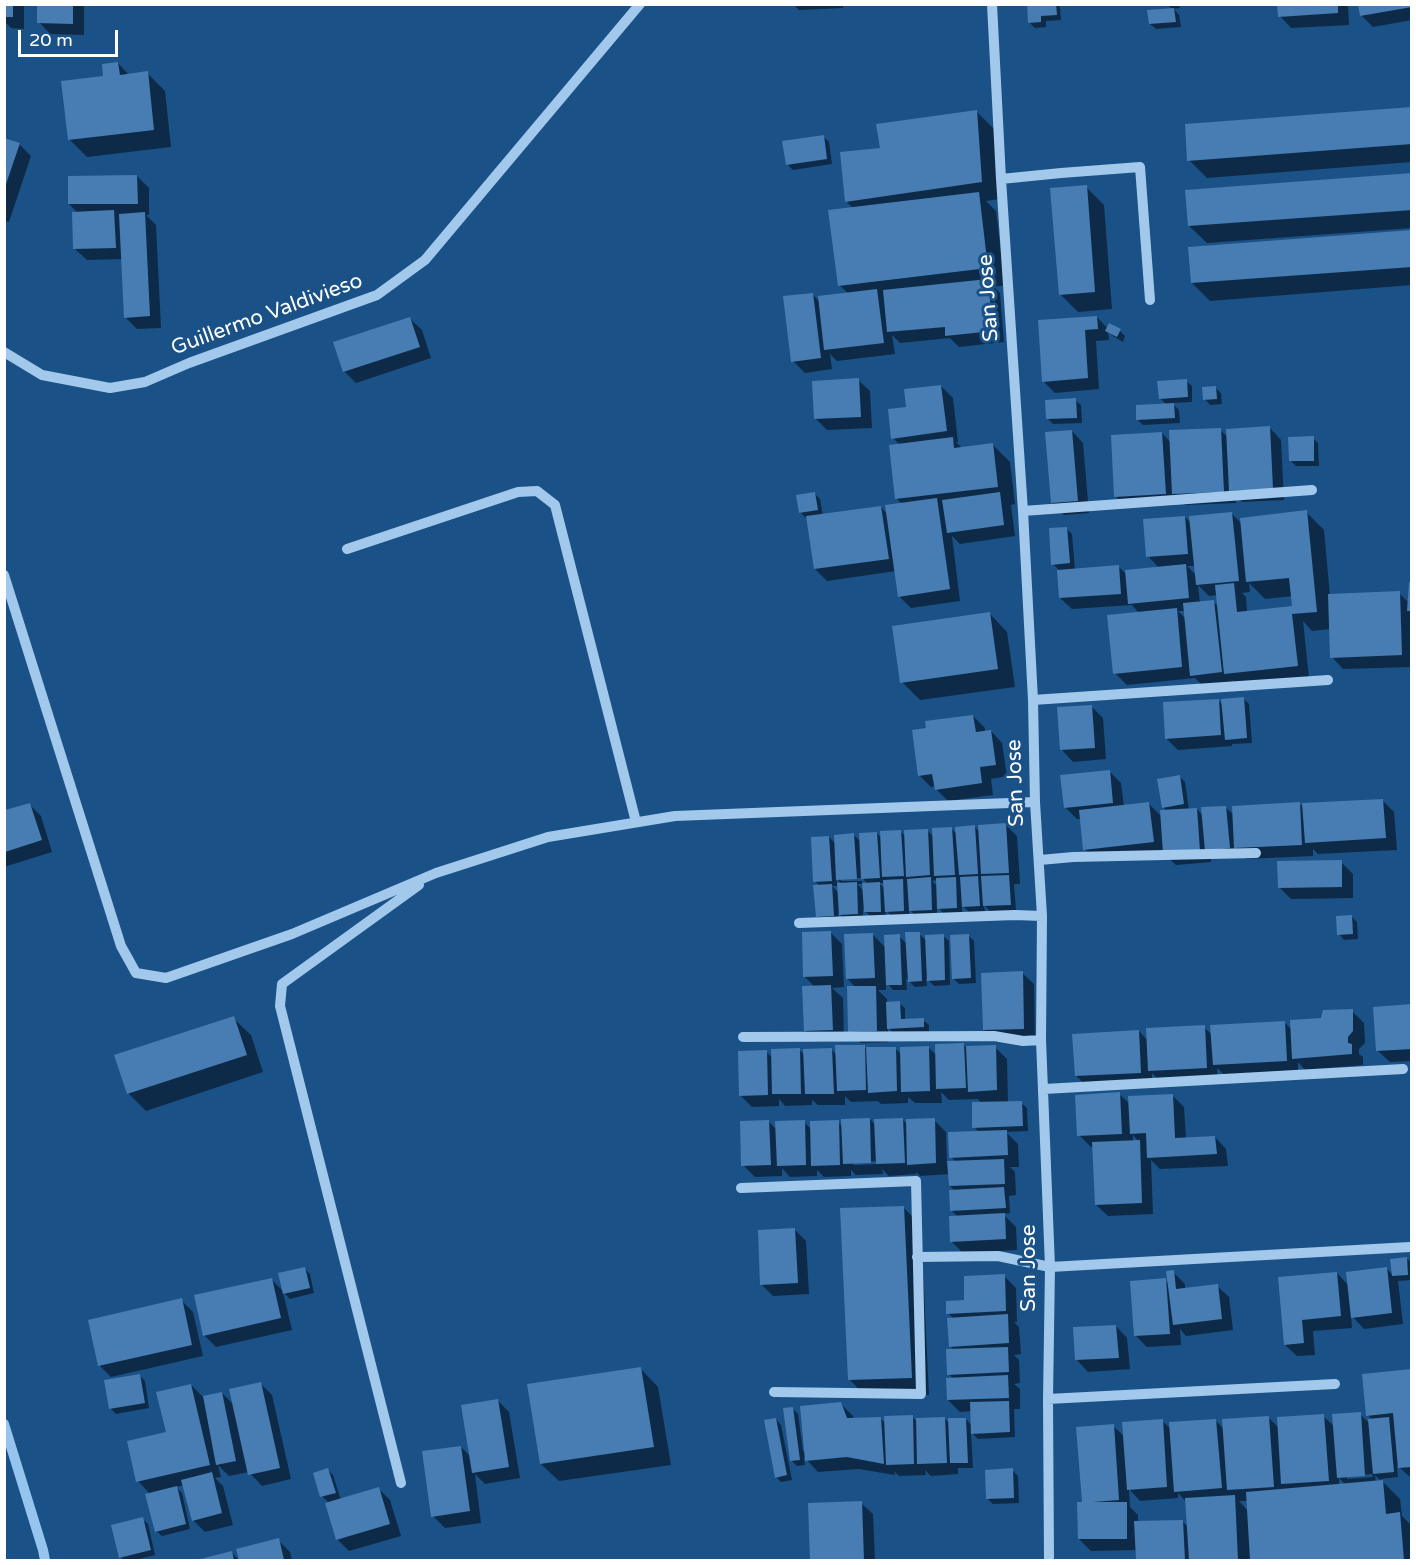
<!DOCTYPE html>
<html>
<head>
<meta charset="utf-8">
<style>
  body { margin:0 }
  #map { position:relative; width:1416px; height:1565px; overflow:hidden; background:#1a5187; font-family:"Varela Round",sans-serif }
  canvas { display:block }
  .frame { position:absolute; inset:0; border:6px solid #fff; pointer-events:none }
  .scale { position:absolute; left:18px; top:30px; width:100px; height:27px; box-sizing:border-box; border:3px solid #fff; border-top:0; padding-left:8px; font-size:18px; line-height:21px; white-space:nowrap; color:#fff; -webkit-text-stroke:4px #1a5187; paint-order:stroke }
</style>
</head>
<body>
<div id="map">
<canvas width="1416" height="1565"></canvas>
<div class="frame"></div>
<div class="scale">20 m</div>
</div>
<script>
const ctx = document.querySelector('canvas').getContext('2d');
ctx.lineJoin = 'round';
function paint(path, color) { ctx.fillStyle = color; ctx.fill(path, 'evenodd'); }
function trace(path, color, width, dash) { ctx.strokeStyle = color; ctx.lineWidth = width; ctx.lineCap = dash ? 'butt' : 'round'; ctx.setLineDash(dash || []); ctx.stroke(path); }
function write(font, color, halo, rows, align = 'center') {
  ctx.font = font + ' "Varela Round",sans-serif'; ctx.lineWidth = 6; ctx.setLineDash([]); ctx.textBaseline = 'middle'; ctx.strokeStyle = halo; ctx.fillStyle = color; for (const [text, x, y, turn = 0] of rows) {
    ctx.save(); ctx.translate(x, y); ctx.rotate((+turn || 0) * Math.PI / 180); ctx.textAlign = isNaN(turn) ? turn : align; if (halo) ctx.strokeText(text, 0, 0); ctx.fillText(text, 0, 0); ctx.restore();
  }
}
paint(new Path2D(`
  M4,4H24V29L11,28L7,24H4Z
  M39,4H84V35L50,34L39,22Z
  M793,4H843V8L799,10Z
  M1028,4H1058L1060,7L1061,20L1046,21V27L1035,28L1029,22Z
  M1167,4H1179L1180,8L1174,9L1179,15L1181,27L1156,29L1150,24L1172,9Z
  M1279,4H1348L1349,25L1291,28L1280,16Z
  M1412,4V20L1373,27L1361,15Z
  M118,63L129,75L147,73L165,91L171,147L87,157L69,139L104,77Z
  M1411,108L1412,162L1207,178L1189,160Z
  M976,111L994,129L999,199L986,201L996,211L1005,285L994,287L1000,293L1004,342L959,347L950,338L900,343L892,335L895,354L837,361L830,354L832,369L805,373L793,361L812,294L820,302L849,294L839,285L854,209L847,202L881,149Z
  M823,136L829,142L832,164L793,170L787,164Z
  M4,139L19,144L31,156L9,222L4,221Z
  M1412,174V228L1207,243L1189,226Z
  M137,176L149,188V215H146L156,225L161,328L137,329L125,317L123,259L87,260L75,249L78,213L69,204Z
  M1086,187L1104,205L1112,309L1078,312L1060,294Z
  M1412,231V285L1210,301L1192,283Z
  M1097,317L1108,329L1120,331L1125,336L1123,342L1113,336L1108,332L1109,340L1096,341L1099,389L1055,393L1043,381L1039,322Z
  M410,319L422,330L431,358L356,383L344,371Z
  M858,380L870,391L872,428L827,430L815,418Z
  M1186,381L1192,386V402L1172,403L1179,410L1180,423L1143,425L1138,420L1167,405L1160,398Z
  M941,386L953,398L958,442H956L962,448L992,444L1010,462L1015,504L1011,505L1015,536L960,544L952,536L960,601L911,608L899,596L896,571L827,581L815,569L808,517L806,518L800,512L815,494L820,499L823,516L881,507L888,515L902,504L897,499L900,445L893,438L908,408Z
  M1216,388L1221,393L1222,404L1210,405L1205,399Z
  M1075,400L1081,405L1082,423L1053,424L1048,419Z
  M1270,428L1281,440L1284,500L1242,502L1235,495L1236,503L1185,505L1177,497V505L1127,508L1116,497L1162,433L1171,443L1220,430L1228,437Z
  M1072,431L1083,443L1089,513L1064,515L1052,503Z
  M1313,438L1318,443L1319,466H1296L1291,461Z
  M1306,512L1324,530L1330,596L1399,593L1409,603L1412,583V667L1343,669L1332,657L1331,629L1312,631L1303,621L1309,678L1237,685L1232,680L1233,684L1204,687L1195,678L1127,685L1115,673L1139,613L1132,605L1072,609L1060,598L1058,569L1053,564L1066,528L1072,534L1075,570L1119,567L1127,575L1159,568L1148,556L1185,517L1191,523L1231,513L1242,524ZM1187,566H1195L1197,576ZM1249,583L1265,599L1293,596L1294,611L1247,612L1246,597L1242,593L1250,592ZM1198,585L1209,596L1218,595L1219,607L1213,602L1200,603ZM1178,611H1185L1186,619Z
  M990,614L1007,632L1015,687L920,700L902,682Z
  M1243,698L1249,704L1252,743L1232,744V746L1178,750L1166,738L1218,700L1223,705Z
  M1091,706L1103,718L1106,759L1073,762L1062,750Z
  M973,716L985,728V732L991,731L1002,743L1007,776L991,779L993,795L948,801L936,789V786L931,787L919,775Z
  M1109,771L1121,783L1124,806L1149,804L1162,817L1167,811L1163,807L1180,777L1185,782L1189,810L1197,809L1203,816L1225,807L1234,815L1299,803L1304,808L1382,800L1394,812L1397,850L1318,854L1313,849V856L1247,859L1234,846V853L1211,856V862L1176,865L1164,854L1096,861L1085,849L1082,819H1077L1065,807Z
  M29,804L41,816L52,852L4,867V812Z
  M1005,824L1017,836L1020,884H1014L1016,910L990,911L984,905L985,911L969,912L962,905V913L944,914L937,906V915L916,916L909,909V916L892,917L886,910V916L871,917L863,909V919L846,920L838,913L839,921L823,922L817,917L820,886L815,881L829,837L836,844L854,835L861,842L877,833L882,839L900,831L906,837L927,830L934,837L952,829L957,835L975,827L980,832ZM836,878L842,884H837ZM841,878H864V880L868,884H862V881H841ZM937,880L938,887L932,881ZM879,883H885V890L882,886ZM857,884H864V891ZM832,886H839V893Z
  M1341,862L1353,874V898L1291,899L1279,887Z
  M1351,916L1357,922L1358,939L1344,940L1339,934Z
  M830,932L842,944L844,987L832,988L843,998L844,1041L817,1042L805,1030L815,987L805,977Z
  M919,934L927,941L943,936L949,941L950,985L934,986L926,978L927,986L915,987L906,978L907,990H893L886,982V990H878L887,999V1004L899,1003L905,1008V1021L923,1020L929,1025V1032L894,1034L888,1027V1042L861,1043L850,1031L856,988L847,978L873,935L886,948L899,936L907,944Z
  M969,936L974,941L976,983L959,984L953,978Z
  M1022,973L1034,984L1035,1040L996,1042L984,1030Z
  M1412,1006V1061L1390,1062L1378,1051Z
  M1352,1011L1364,1023L1365,1043L1359,1049V1054L1363,1057V1065L1305,1070L1298,1062V1072L1226,1076L1217,1068L1218,1080L1161,1082L1152,1073V1084L1088,1087L1076,1076L1139,1031L1148,1041L1204,1027L1212,1035L1284,1022L1292,1030Z
  M233,1018L251,1035L263,1072L146,1111L128,1093Z
  M963,1044L967,1048L995,1047L1007,1059L1008,1103H1021L1027,1108L1028,1131L1006,1132L1018,1144L1019,1167H1010L1015,1172L1016,1195L1009,1196L1010,1213L1003,1214L1016,1227L1017,1250L963,1253L951,1241L958,1217L951,1210L955,1191L950,1186V1174L920,1176L916,1172V1174L889,1176L882,1169L883,1174L856,1175L851,1170V1176L824,1177L817,1170V1176L790,1177L782,1168V1176L755,1177L743,1165L768,1121L777,1130L804,1122L811,1129L838,1122L842,1126L870,1119L876,1126L903,1120L907,1124L934,1120L946,1132L947,1163L956,1162L951,1157L980,1133L974,1127L982,1104L978,1099L949,1100L941,1092L942,1103H915L908,1097V1103L881,1104L878,1101L851,1102L845,1096V1105H818L812,1100V1105L785,1106L779,1099V1106L752,1107L740,1095L766,1052L773,1058L799,1050L805,1055L832,1050L837,1055L864,1046L867,1049L895,1048L902,1055L928,1047L937,1056ZM879,1161V1164L853,1165V1162Z
  M1119,1094L1130,1104L1172,1095L1184,1107L1186,1139L1215,1137L1226,1149L1228,1166L1160,1169L1151,1160L1153,1214L1108,1216L1096,1205L1094,1147H1091L1079,1135ZM1133,1135L1139,1142H1133Z
  M903,1207L921,1225L929,1395L867,1398L850,1380Z
  M794,1229L806,1241L809,1294L773,1296L761,1284Z
  M1406,1258L1412,1263V1280L1398,1281L1403,1324L1364,1329L1351,1315L1352,1328L1313,1331L1315,1355L1297,1356L1285,1345L1280,1278L1337,1273L1349,1286L1387,1269L1394,1276L1392,1260Z
  M305,1269L310,1274L314,1293L290,1299L283,1292L292,1330L216,1347L204,1335L271,1279L284,1292Z
  M1173,1272L1185,1284V1289L1217,1286L1229,1297L1233,1330L1186,1336L1180,1329L1181,1345L1147,1347L1136,1336L1165,1280L1169,1284Z
  M1004,1276L1016,1288L1017,1322H1014L1019,1327L1021,1354L1014,1355L1019,1360L1020,1383L1014,1384L1020,1389V1409H1014L1015,1437L978,1439L971,1432L973,1468H958V1474L931,1476L925,1470L926,1475L899,1476L894,1471L895,1475L859,1469L818,1472L804,1457L805,1465L797,1466L791,1460L793,1409L798,1414L803,1451H806L841,1404L853,1416L854,1419H881L886,1424L912,1416L915,1420L945,1419L949,1423L966,1419L972,1426V1411L960,1412L948,1400L954,1379L949,1374L954,1350L950,1346L954,1319L948,1313Z
  M181,1300L193,1312L203,1356L111,1377L100,1366Z
  M1116,1326L1127,1338L1130,1369L1088,1372L1077,1360Z
  M641,1369L658,1387L671,1465L559,1481L541,1464Z
  M1412,1371V1479L1397,1465L1398,1477L1380,1479L1400,1499L1402,1516L1412,1526V1560H1137V1550L1091,1551L1079,1539L1083,1504L1113,1426L1125,1437L1162,1421L1171,1429L1216,1421L1224,1429L1269,1418L1279,1428L1323,1416L1335,1427L1360,1414L1369,1423L1372,1420L1368,1415ZM1372,1474L1373,1477L1347,1479V1476ZM1375,1475L1382,1482H1376ZM1339,1478L1346,1485H1339ZM1129,1489L1140,1501L1178,1498V1493L1187,1503L1188,1527L1182,1521L1138,1523V1515L1130,1507ZM1239,1501H1248V1511Z
  M140,1376L145,1381L149,1408L116,1414L110,1408Z
  M260,1383L272,1395L291,1479L262,1486L249,1472L229,1476L218,1465L221,1477L215,1478L223,1486L233,1525L205,1532L193,1520L184,1485L176,1487L182,1493L190,1529L162,1536L156,1531L150,1494L138,1481L168,1434L191,1385L203,1397L222,1393L235,1406Z
  M497,1400L509,1412L520,1478L485,1484L475,1474L481,1523L445,1528L433,1516L461,1447L471,1457Z
  M776,1419L781,1425L792,1480L781,1482L776,1477Z
  M328,1470L333,1475L341,1500L379,1489L390,1500L401,1536L349,1551L337,1539L329,1503L322,1496Z
  M1012,1470L1018,1476L1019,1503L993,1504L988,1499Z
  M861,1503L873,1514L875,1560H812L810,1504Z
  M142,1519L148,1524L155,1555L135,1560H124L120,1557Z
  M278,1540L290,1552L292,1560H240L238,1551Z
  M231,1552L239,1560H198Z`), '#0007');
trace(new Path2D(`
  M4,1424L43,1550L45,1560`), '#95c4ee', 10);
paint(new Path2D(`
  M4,4H13V17H4Z
  M37,4H73V24L37,23Z
  M1027,4H1056L1057,15L1041,16V22L1028,23Z
  M1277,4H1338V13L1278,17Z
  M1358,4H1412V7L1360,16Z
  M1174,8L1176,22L1149,24L1147,10Z
  M118,62L120,75L148,71L154,130L68,140L61,81L103,76L102,64Z
  M1412,107V144L1187,161L1185,124Z
  M977,110L982,182L845,202L840,152L880,148L876,124Z
  M824,135L827,159L786,165L782,141Z
  M4,138L20,143L5,187H4Z
  M1412,173V210L1188,226L1185,190Z
  M137,175L138,204H68V176Z
  M1087,185L1095,292L1059,295L1050,188Z
  M979,192L988,268L838,286L828,210Z
  M114,210L116,248L73,249L72,212Z
  M145,212L150,316L124,318L119,214Z
  M1412,230V267L1191,283L1188,247Z
  M988,279L993,331L945,336V327L887,332L883,290Z
  M877,289L884,343L824,350L818,296Z
  M813,293L821,358L791,362L783,296Z
  M1097,316L1098,329L1085,330L1088,378L1042,382L1038,320Z
  M410,317L420,347L343,372L333,342Z
  M1109,323L1121,329L1117,337L1105,331Z
  M859,378L861,417L814,419L812,381Z
  M1187,379L1188,397L1159,399L1157,381Z
  M941,385L947,431L891,439L888,409L906,407L904,389Z
  M1216,386L1217,399L1203,400L1202,387Z
  M1076,398L1077,418L1046,419L1045,400Z
  M1174,403L1175,418L1136,420V405Z
  M1270,426L1273,489L1229,491L1226,429Z
  M1221,428L1224,492L1172,494L1169,430Z
  M1072,430L1078,501L1051,503L1045,432Z
  M1162,432L1166,494L1114,497L1111,435Z
  M1314,436V461H1289L1288,437Z
  M953,437L954,448L993,443L998,487L895,499L889,445Z
  M815,492L818,510L799,513L796,495Z
  M1000,492L1004,525L947,533L942,500Z
  M937,498L950,589L898,597L885,505Z
  M881,506L889,559L814,569L806,516Z
  M1307,510L1317,612L1292,614L1298,666L1224,674L1215,585L1234,583L1237,612L1292,606L1289,578L1246,582L1240,518Z
  M1232,512L1239,581L1196,585L1189,516Z
  M1185,516L1188,554L1146,557L1143,519Z
  M1067,527L1070,563L1051,565L1049,528Z
  M1186,564L1189,598L1128,604L1125,570Z
  M1119,565L1121,594L1059,598L1057,570Z
  M1409,582H1412V611H1407Z
  M1400,591L1402,655L1330,658L1328,594Z
  M1214,600L1222,672L1190,676L1183,603Z
  M1177,608L1182,667L1113,674L1107,615Z
  M990,612L998,669L900,683L892,626Z
  M1244,697L1247,738L1225,740L1221,699Z
  M1219,699L1221,735L1165,739L1163,702Z
  M1092,705L1095,748L1060,750L1057,707Z
  M973,715L976,732L991,730L996,765L980,767L982,783L935,790L932,774L918,776L912,730L926,728L925,721Z
  M1110,770L1113,803L1064,808L1060,775Z
  M1180,775L1184,804L1162,808L1157,779Z
  M1383,799L1386,838L1305,843L1302,803Z
  M1149,802L1154,842L1083,850L1079,810Z
  M1300,802L1302,845L1234,848L1232,806Z
  M30,803L42,840L5,852V810Z
  M1226,806L1230,848L1205,851L1201,807Z
  M1197,808L1200,851L1163,854L1160,810Z
  M1006,823L1009,873L981,874L978,825Z
  M975,825L978,874L959,875L955,827Z
  M952,827L955,875L934,876L932,828Z
  M928,829L930,875L906,877L904,830Z
  M901,830L904,876L882,877L880,831Z
  M877,832L880,878L861,879L859,833Z
  M854,833L857,879L836,880L834,835Z
  M829,836L832,881L813,882L811,837Z
  M1342,860V887L1278,888L1277,861Z
  M1009,875L1011,905L983,906L981,876Z
  M978,876L980,906L962,907L960,877Z
  M931,877L932,910L909,911L907,879Z
  M956,877L957,908L937,909L936,878Z
  M903,879L904,911L885,912L883,880Z
  M857,882L858,914L839,915L837,883Z
  M880,882L881,912H864L862,883Z
  M832,884L834,916L816,917L813,885Z
  M1352,915L1353,934L1337,935L1336,916Z
  M831,931L833,976L803,977L802,932Z
  M905,932H920L922,981L908,982Z
  M873,933L875,978L846,979L844,934Z
  M900,934L902,985H886L884,935Z
  M944,934L945,980L927,981L925,935Z
  M969,934L971,978L952,979L950,935Z
  M1023,971L1024,1029L983,1030L981,973Z
  M831,985L833,1030L804,1031L802,986Z
  M847,986H876L877,1031L848,1032Z
  M900,1001L901,1019L924,1018V1027L887,1029L886,1002Z
  M1412,1004V1049L1376,1051L1373,1007Z
  M1353,1009V1031L1348,1037V1043L1352,1044V1054L1292,1059L1290,1020L1321,1018L1323,1010Z
  M234,1016L247,1055L127,1094L114,1055Z
  M1285,1021L1287,1061L1213,1065L1210,1025Z
  M1205,1025L1207,1068L1148,1071L1146,1028Z
  M1139,1030L1141,1073L1075,1076L1072,1034Z
  M964,1043L966,1088L936,1089L935,1044Z
  M835,1045H865L866,1090L837,1091Z
  M996,1045L997,1090L968,1092L966,1046Z
  M929,1046L930,1091L901,1092L900,1047Z
  M866,1047H896L897,1091L868,1093Z
  M800,1048L801,1094H772L771,1049Z
  M832,1048L834,1094H805L803,1049Z
  M767,1050L768,1095L739,1096L738,1051Z
  M1120,1092L1122,1134L1077,1136L1075,1095Z
  M1173,1094L1175,1138L1215,1136L1217,1154L1147,1158L1146,1133L1130,1134L1128,1096Z
  M1022,1101L1023,1126L972,1128V1102Z
  M870,1118L871,1163L843,1164L841,1119Z
  M903,1118L905,1163L876,1164L874,1119Z
  M935,1118L936,1163L907,1165L906,1119Z
  M769,1120L771,1165L741,1166L740,1121Z
  M805,1120L806,1165L777,1166L775,1121Z
  M839,1120L840,1165L811,1166L810,1121Z
  M1007,1130L1008,1155L949,1158L948,1132Z
  M1140,1140L1142,1203L1095,1205L1092,1142Z
  M1004,1159L1005,1184L949,1186L947,1161Z
  M1004,1187L1006,1208L950,1211L949,1190Z
  M904,1206L912,1378L848,1380L840,1208Z
  M1005,1213L1006,1239L950,1242L949,1216Z
  M795,1228L798,1283L760,1285L758,1230Z
  M1407,1257L1408,1275L1392,1276L1390,1259Z
  M305,1267L310,1288L283,1294L278,1273Z
  M1387,1267L1392,1313L1351,1318L1346,1272Z
  M1174,1270L1176,1289L1218,1284L1222,1319L1173,1325L1166,1271Z
  M1337,1272L1341,1316L1302,1320L1304,1343L1284,1345L1278,1277Z
  M1005,1274L1006,1311L946,1314V1301L964,1300V1276Z
  M272,1278L281,1318L203,1336L194,1295Z
  M1166,1278L1170,1334L1134,1336L1130,1281Z
  M182,1298L192,1345L98,1366L88,1320Z
  M1008,1314L1009,1343L949,1347L947,1318Z
  M1116,1325L1119,1358L1075,1360L1073,1327Z
  M1008,1347L1009,1372L947,1375L946,1349Z
  M641,1367L654,1447L540,1464L527,1384Z
  M1412,1369V1467L1398,1468L1393,1413L1366,1416L1362,1374Z
  M140,1374L145,1403L109,1409L104,1380Z
  M1008,1375L1009,1398L947,1400L946,1378Z
  M261,1382L280,1468L248,1475L229,1389Z
  M191,1384L210,1465L136,1482L127,1441L166,1432L156,1392Z
  M222,1392L236,1461L216,1465L203,1396Z
  M498,1399L509,1467L472,1473L461,1405Z
  M1009,1401L1010,1432L971,1434L970,1402Z
  M841,1402L847,1418L881,1417L884,1464L847,1457L805,1461L800,1406Z
  M793,1407L800,1460L790,1461L783,1408Z
  M1361,1412L1365,1476L1337,1478L1332,1414Z
  M1324,1414L1329,1481L1281,1484L1277,1417Z
  M913,1415L914,1464L886,1465L884,1416Z
  M1269,1416L1274,1487L1227,1490L1222,1419Z
  M945,1417L947,1463L917,1464L916,1418Z
  M1389,1417L1394,1472L1373,1474L1368,1419Z
  M776,1418L787,1475L775,1478L764,1420Z
  M948,1418H966L968,1463H950Z
  M1163,1419L1167,1487L1127,1490L1122,1422Z
  M1216,1419L1222,1488L1174,1492L1169,1422Z
  M1114,1424L1119,1500L1093,1502H1127V1539H1078L1077,1502H1082L1076,1427Z
  M461,1446L470,1511L431,1517L422,1451Z
  M328,1468L336,1493L320,1497L313,1473Z
  M1013,1468L1014,1498L986,1499L985,1470Z
  M212,1472L222,1513L192,1521L181,1480Z
  M1383,1480L1386,1514L1400,1512L1404,1560H1250L1246,1492Z
  M177,1486L186,1524L155,1532L145,1494Z
  M379,1487L390,1524L336,1540L325,1503Z
  M1235,1495L1238,1560H1189L1185,1498Z
  M862,1501L864,1560H810L808,1503Z
  M143,1517L151,1550L119,1558L111,1525Z
  M1183,1520L1185,1560H1136L1134,1521Z
  M279,1538L284,1560H239L236,1549Z
  M232,1551L234,1560H196Z`), '#477db2');
trace(new Path2D(`
  M992,4L1001,179L1023,511L1033,700L1035,802L1042,916L1041,1040L1050,1267L1048,1399L1049,1560
  M1001,179L1061,173L1140,167L1150,300
  M4,352L42,375L110,388L145,382L189,363L377,295L425,260L640,4
  M1023,511L1312,490
  M347,549L518,492L537,491L555,505L636,822
  M4,575L121,946L136,973L166,978L292,934L436,873L548,837L675,816L1035,802
  M1033,700L1328,680
  M1040,860L1073,857L1256,853
  M799,923L1015,915L1042,916
  M743,1037L994,1036L1023,1041L1041,1040
  M1044,1089L1403,1069
  M741,1188L916,1181L921,1394L774,1392
  M917,1257L998,1256L1050,1267L1410,1247
  M1048,1399L1335,1384
  M401,1483L280,1006L282,984L419,885`), '#a2c8ec', 10);
write('21px', '#fff', '#1a5187', [
  ["San Jose",989,298,-94],
  ["Guillermo Valdivieso",267,315,-20],
  ["San Jose",1016,783,-92],
  ["San Jose",1029,1268,-90]
]);
</script>
</body>
</html>
